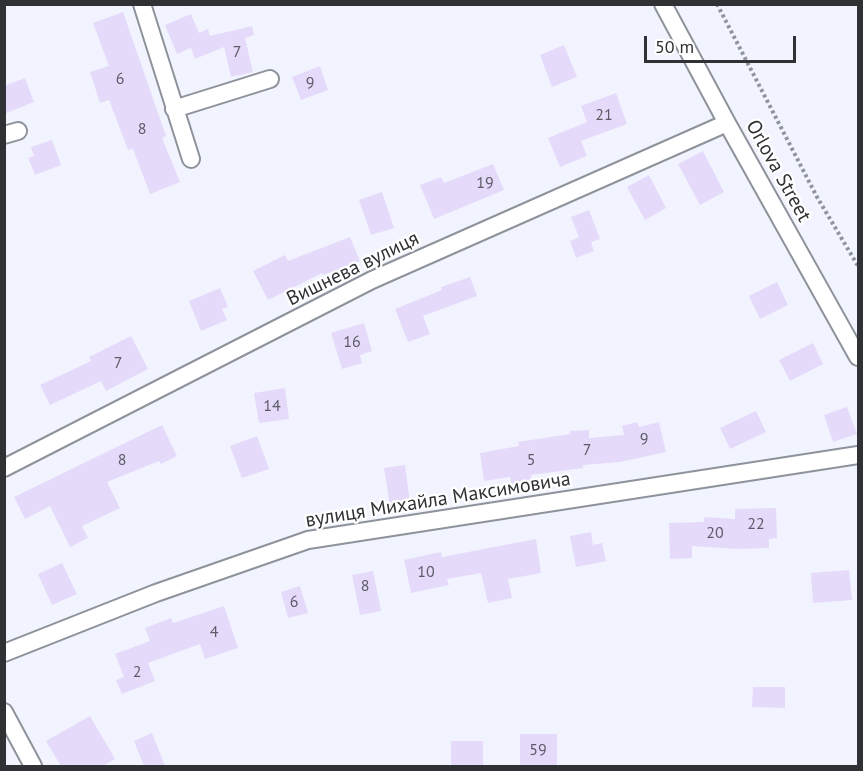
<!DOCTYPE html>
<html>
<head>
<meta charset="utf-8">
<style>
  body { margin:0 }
  #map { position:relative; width:863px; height:771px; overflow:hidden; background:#f1f4fe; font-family:"PT Sans",sans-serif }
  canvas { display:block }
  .frame { position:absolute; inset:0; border:6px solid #2f3134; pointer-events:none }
  .scale { position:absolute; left:644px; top:36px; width:152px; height:27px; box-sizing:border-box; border:3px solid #2f3134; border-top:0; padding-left:8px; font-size:18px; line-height:21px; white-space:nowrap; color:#2f3134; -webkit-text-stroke:4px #fff; paint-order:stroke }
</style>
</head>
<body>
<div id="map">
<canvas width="863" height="771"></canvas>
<div class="frame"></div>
<div class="scale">50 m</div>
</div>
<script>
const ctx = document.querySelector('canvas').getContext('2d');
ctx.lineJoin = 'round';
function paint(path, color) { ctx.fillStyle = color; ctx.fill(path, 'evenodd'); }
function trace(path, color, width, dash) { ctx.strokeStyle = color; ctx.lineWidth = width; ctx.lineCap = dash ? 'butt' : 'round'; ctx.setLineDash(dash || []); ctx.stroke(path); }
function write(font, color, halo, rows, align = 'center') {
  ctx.font = font + ' "PT Sans",sans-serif'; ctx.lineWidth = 4.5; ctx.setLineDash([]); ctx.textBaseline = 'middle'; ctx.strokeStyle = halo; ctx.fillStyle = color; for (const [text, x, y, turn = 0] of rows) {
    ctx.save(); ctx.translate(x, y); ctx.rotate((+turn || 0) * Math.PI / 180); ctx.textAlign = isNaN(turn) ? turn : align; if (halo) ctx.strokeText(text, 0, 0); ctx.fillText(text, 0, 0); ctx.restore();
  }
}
paint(new Path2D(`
  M123,12L166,136L162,138L180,182L150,194L133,149L128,150L109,100L100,103L90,72L109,66L93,23Z
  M191,14L199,33L208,29L210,36L252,26L254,35L245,38L253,72L231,77L224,47L195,59L191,48L177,54L165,25Z
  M564,45L577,77L552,87L540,55Z
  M320,66L328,90L301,100L292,77Z
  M25,78L34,102L4,114V86Z
  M616,93L627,124L581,141L587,156L560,167L548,138L587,122L581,106Z
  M52,140L61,165L35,175L28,158L34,156L31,147Z
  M703,151L724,192L700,205L678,164Z
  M493,164L504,190L434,219L420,185L441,177L444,183Z
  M649,175L666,208L645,220L627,187Z
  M382,192L394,228L371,235L359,200Z
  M589,210L600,239L591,242L594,251L576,258L570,241L579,237L571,217Z
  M350,237L360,261L323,275L322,273L268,300L253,271L285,255L288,261Z
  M470,277L477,296L423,316L430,334L408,342L395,309L442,290L441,287Z
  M777,282L788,305L760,319L749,296Z
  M220,288L228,307L222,309L227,320L201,331L189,301Z
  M364,323L372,351L360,355L362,363L342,369L331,333Z
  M131,336L148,369L106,391L101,381L50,405L40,385L91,361L89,357Z
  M813,343L823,364L790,381L779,360Z
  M285,388L289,419L259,423L254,393Z
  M847,407L857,434L833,442L824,415Z
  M756,411L766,432L730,449L720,428Z
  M637,422L639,427L659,422L666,452L620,462L583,465V468L531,475L532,483L512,487L510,477L484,481L480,453L519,446L518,442L570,434V431L589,430V438L624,435L622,426Z
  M162,425L177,456L161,464L159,461L107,482L120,508L82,526L88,538L70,547L50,506L25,519L14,497Z
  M257,436L269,469L242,478L230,446Z
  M405,465L410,503L390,506L384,468Z
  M776,508L777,538L769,539V548L737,549L692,546V558L670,559L669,523L704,522V517L735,519V509Z
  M591,532L593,545L602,543L606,561L576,567L570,536Z
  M536,539L541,573L508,579L512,598L488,603L481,573L447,579L449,585L411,593L404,560L441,552L442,557Z
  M62,563L77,594L52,605L38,574Z
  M849,570L852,600L813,603L811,573Z
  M373,571L381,611L360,615L352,575Z
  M300,586L308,613L288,618L281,592Z
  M224,606L238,648L205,659L200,644L148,663L155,681L122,694L116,680L124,677L115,654L150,641L145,628L171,618L173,623Z
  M753,687H785V708L752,707Z
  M90,716L115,759L102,766H61L46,741Z
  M152,733L165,766H144L134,741Z
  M520,734H557V766H520Z
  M451,741H483V766H451Z`), '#e5dafa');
const street = new Path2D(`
  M142,4L191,159
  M663,4L727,123L858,357
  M174,109L270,79
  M4,135L18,131
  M4,468L372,280L727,123
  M4,653L156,593L308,540L858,455
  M4,712L33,766`);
trace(street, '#8e929a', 20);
trace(new Path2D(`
  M717,4L817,197L858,266`), '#909399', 4, [3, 3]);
trace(street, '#fff', 16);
write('16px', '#5c5b66', null, [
  ["7",237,52],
  ["6",120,79],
  ["9",310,83],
  ["21",604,115],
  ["8",142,129],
  ["19",485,183],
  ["16",352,342],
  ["7",118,363],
  ["14",272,406],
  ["9",644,439],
  ["7",587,450],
  ["8",122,460],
  ["5",531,460],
  ["22",756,524],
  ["20",715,533],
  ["10",426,572],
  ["8",365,586],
  ["6",294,602],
  ["4",214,632],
  ["2",137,672],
  ["59",538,750]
]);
write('20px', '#2f3134', '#fff', [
  ["Orlova Street",778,171,61],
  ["Вишнева вулиця",353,269,-26],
  ["вулиця Михайла Максимовича",438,500,-9]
]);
</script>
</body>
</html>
